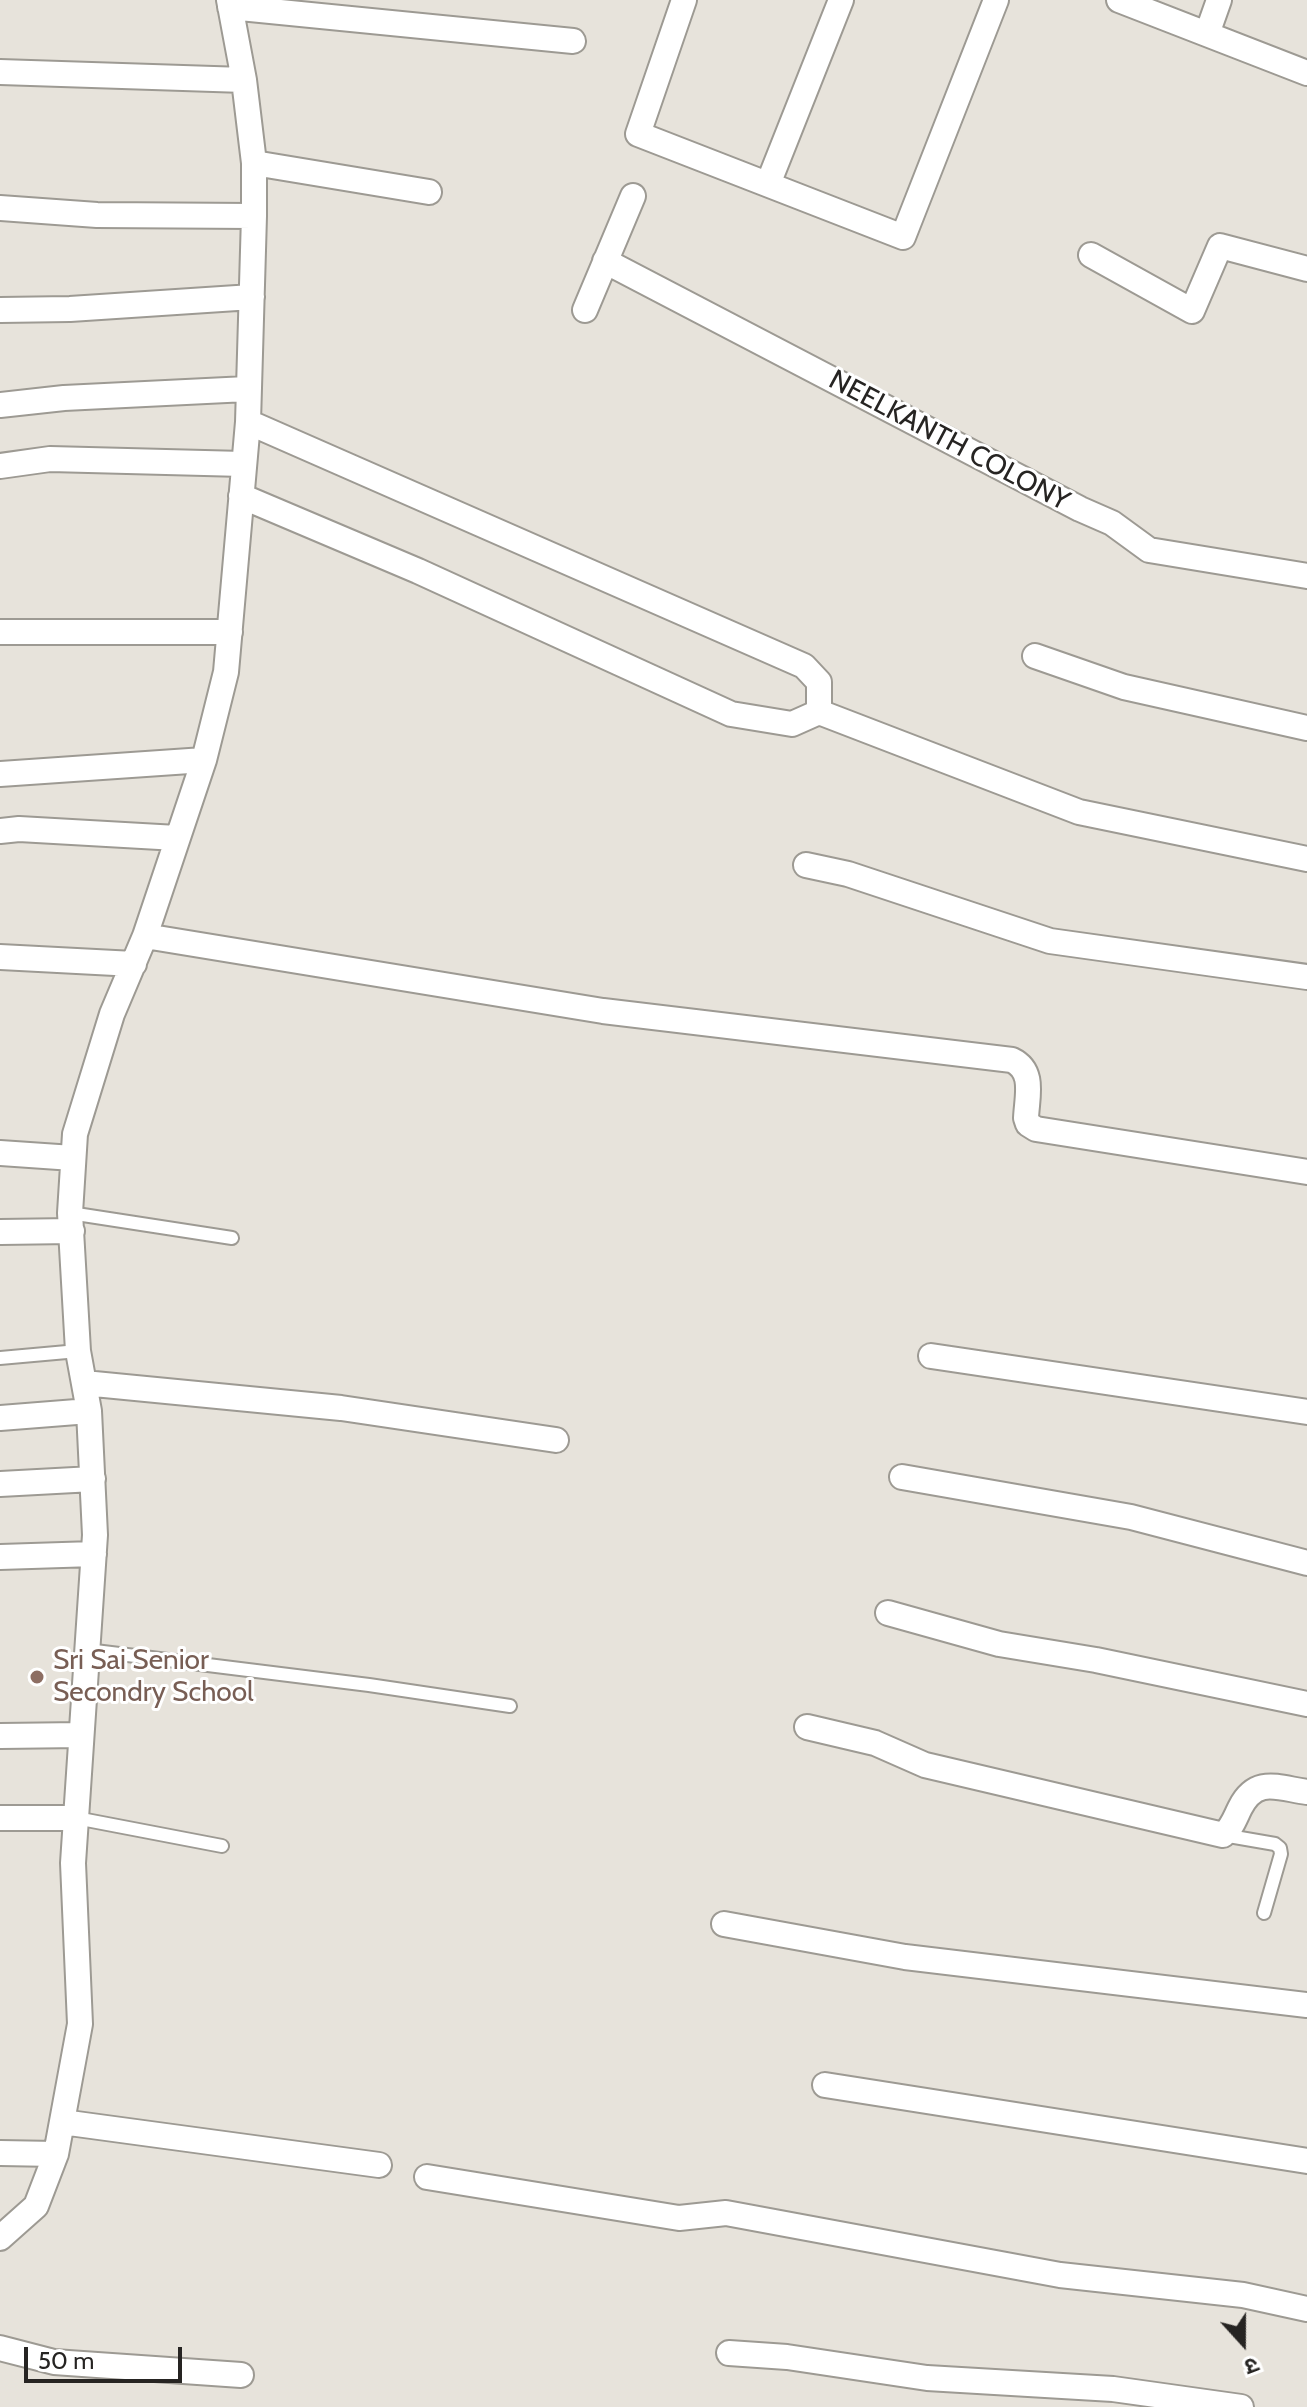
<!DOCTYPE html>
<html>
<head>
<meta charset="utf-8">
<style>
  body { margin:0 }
  #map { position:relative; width:1307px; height:2407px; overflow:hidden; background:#e7e3db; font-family:Cabin,"Noto Sans Devanagari",sans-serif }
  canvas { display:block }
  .north { position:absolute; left:1203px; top:2303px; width:80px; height:80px; -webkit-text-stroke:6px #fff; paint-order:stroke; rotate:159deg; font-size:22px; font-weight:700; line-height:32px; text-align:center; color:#262422 }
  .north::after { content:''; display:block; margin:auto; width:28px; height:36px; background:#262422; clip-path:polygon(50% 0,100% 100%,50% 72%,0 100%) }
  .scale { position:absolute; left:24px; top:2347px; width:158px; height:36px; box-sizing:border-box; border:4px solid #262422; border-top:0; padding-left:10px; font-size:24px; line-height:28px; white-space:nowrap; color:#262422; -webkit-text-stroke:6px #fff; paint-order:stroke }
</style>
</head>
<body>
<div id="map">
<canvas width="1307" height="2407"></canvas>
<div class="north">उ</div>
<div class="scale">50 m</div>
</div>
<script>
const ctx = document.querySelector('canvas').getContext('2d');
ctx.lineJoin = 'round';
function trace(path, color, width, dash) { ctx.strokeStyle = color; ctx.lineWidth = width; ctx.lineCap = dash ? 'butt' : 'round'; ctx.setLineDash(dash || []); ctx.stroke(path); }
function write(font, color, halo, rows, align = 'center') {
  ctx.font = font + ' Cabin,sans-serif'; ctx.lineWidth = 6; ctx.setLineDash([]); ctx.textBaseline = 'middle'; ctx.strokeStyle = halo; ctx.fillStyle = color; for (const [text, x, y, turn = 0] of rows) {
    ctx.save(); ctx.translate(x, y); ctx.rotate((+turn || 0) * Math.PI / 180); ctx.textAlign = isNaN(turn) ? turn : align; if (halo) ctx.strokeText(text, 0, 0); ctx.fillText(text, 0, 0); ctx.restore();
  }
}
const lane = new Path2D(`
  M70,1213L232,1238
  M0,1358L78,1351
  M87,1650L369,1685L510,1706
  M76,1818L222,1846
  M1223,1835L1275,1844L1280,1848L1281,1854L1264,1913`);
const street = new Path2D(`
  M684,0L638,134L903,237L996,0
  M1119,0L1307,73
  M230,7L573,41
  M1207,34L1219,0
  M0,72L244,80
  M254,163L429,192
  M768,184L841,0
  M0,208L97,215L254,216
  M1091,255L1192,311L1220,246L1307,269
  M605,261L1080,509L1112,523L1149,550L1307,576
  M0,310L70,309L252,297
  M585,310L633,196
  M0,405L64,398L247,389
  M248,422L804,666L819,682V712
  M0,466L50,459L243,464
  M241,496L418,571L731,714L792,724L819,712L1079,812L1307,859
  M0,632H230
  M1035,656L1124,687L1307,728
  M0,774L204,760
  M0,831L19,829L177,838
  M806,865L848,874L1050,941L1307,977
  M145,936L603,1011L1012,1060C1035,1071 1027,1096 1026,1118L1028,1124L1036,1129L1307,1172
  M0,957L134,964
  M0,1153L73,1158
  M0,1232L72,1231
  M931,1356L1307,1412
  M84,1383L341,1408L556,1440
  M0,1418L89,1411
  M902,1477L1131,1517L1307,1563
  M0,1484L93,1479
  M0,1557L94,1554
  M888,1613L999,1644L1096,1660L1307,1704
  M807,1727L875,1743L925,1765L1223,1835C1232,1828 1235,1818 1240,1808C1256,1776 1278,1788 1307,1792
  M0,1736L81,1735
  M0,1818H76
  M724,1924L905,1957L1307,2005
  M825,2085L1307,2161
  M62,2122L379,2165
  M0,2153L56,2154
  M427,2177L679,2218L726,2213L1060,2275L1243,2295L1307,2309
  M0,2238L36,2206L56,2154L80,2024L73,1863L95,1535L89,1411L78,1351L70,1213L75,1134L112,1014L145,936L204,760L226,672L248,422L254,216V163L244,80L229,0
  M0,2348L54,2362L241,2375
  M729,2353L787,2357L927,2378L1113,2389L1241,2407`);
trace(lane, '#9d9a93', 16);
trace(street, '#9d9a93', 28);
trace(lane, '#fff', 12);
trace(street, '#fff', 24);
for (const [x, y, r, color] of [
  [37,1677,8,"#8d6e63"]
]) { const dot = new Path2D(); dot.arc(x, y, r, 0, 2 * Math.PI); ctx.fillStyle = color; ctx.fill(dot); trace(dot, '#fff', 3); }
write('28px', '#262422', '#fff', [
  ["NEELKANTH COLONY",949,441,28]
]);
write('28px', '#785e54', '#fff', [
  ["Sri Sai Senior",53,1661],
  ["Secondry School",53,1693]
], 'left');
</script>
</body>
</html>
